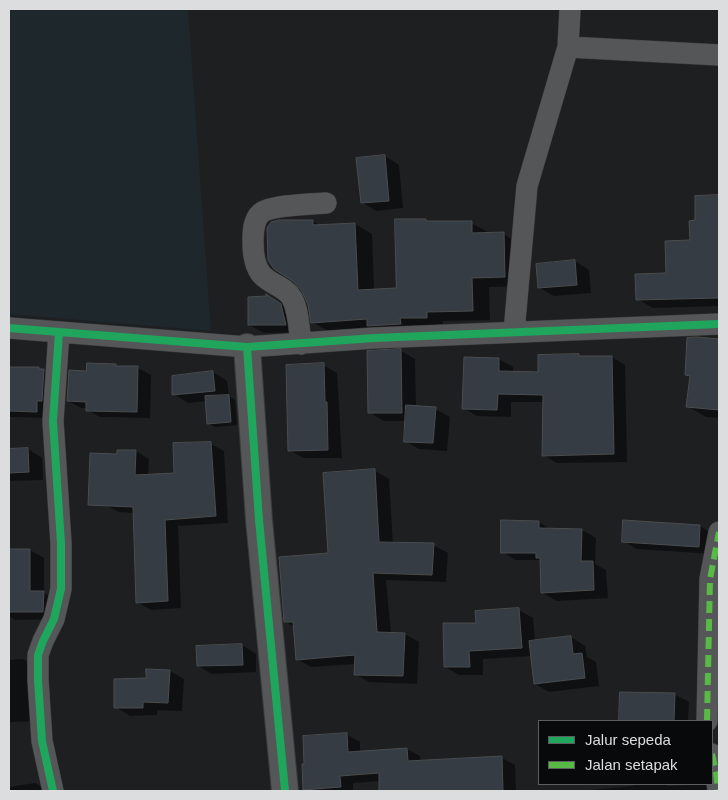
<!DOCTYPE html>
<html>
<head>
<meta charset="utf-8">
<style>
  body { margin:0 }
  #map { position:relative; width:728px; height:800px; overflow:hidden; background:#1d1f21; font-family:Helvetica,sans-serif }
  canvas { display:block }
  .frame { position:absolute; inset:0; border:10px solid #dbddde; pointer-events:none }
  .legend { position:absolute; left:538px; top:720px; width:175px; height:65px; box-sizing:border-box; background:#08090a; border:1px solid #5c5e5f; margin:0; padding:6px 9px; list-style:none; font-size:15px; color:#dbddde }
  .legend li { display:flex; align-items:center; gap:10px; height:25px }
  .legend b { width:25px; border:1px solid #5c5e5f }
</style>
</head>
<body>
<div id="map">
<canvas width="728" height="800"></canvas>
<div class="frame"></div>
<ul class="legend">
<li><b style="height:6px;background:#20a55d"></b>Jalur sepeda</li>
<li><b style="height:6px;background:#58b947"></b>Jalan setapak</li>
</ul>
</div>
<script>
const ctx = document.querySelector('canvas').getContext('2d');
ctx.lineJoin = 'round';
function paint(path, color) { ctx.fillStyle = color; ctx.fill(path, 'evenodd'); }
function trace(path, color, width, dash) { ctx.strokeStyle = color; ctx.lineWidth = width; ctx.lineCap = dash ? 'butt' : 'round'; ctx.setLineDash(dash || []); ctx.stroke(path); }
paint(new Path2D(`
  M9,9H188L211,331L9,314Z`), '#1e282c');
paint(new Path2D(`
  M385,156L399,165L403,208L376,211L362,202L358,159Z
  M719,196V306L653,308L637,299L667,274L691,241L697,222L696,197Z
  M426,220L430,223H471L488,232V234H503L520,244L522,286L489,287L490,320L443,321V327L330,332L312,322L309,305L303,290L295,281L270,262L268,255V228L313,221L320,226L355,224L372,234L374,290L397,289Z
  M575,261L589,270L591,293L554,296L540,288Z
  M268,296L292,310L299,332L264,333L249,325Z
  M688,339L719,341V418L706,417L688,406L691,378L686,375Z
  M401,351L415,359L416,407L435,409L450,417L447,451L419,449L405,441L406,421H384L370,413Z
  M579,356L582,357H612L625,365L627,462L557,463L543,455L544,402H511V417L477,416L463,408L466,358L499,359L513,367V373H540Z
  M88,364L116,365L120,367L138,368L151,375L150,418L100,417L87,410V408H81L68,401L88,372Z
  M323,365L337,373L342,458H304L289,450Z
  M9,368L38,369L55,377L49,418L9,417Z
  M213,372L227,381L229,396L235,400L237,425L215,427L208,423L207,401L188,403L174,394Z
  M211,444L224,451L228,523L178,526L181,608L151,610L137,602L135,513L119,512L106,505L118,456L136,451L149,459L148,476L175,474Z
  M28,449L42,458L43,480L9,481V450Z
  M374,470L389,479L393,544L433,545L448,553L446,582L386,580L391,633L405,634L419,642L417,684L369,682L355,674V664L311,667L297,659L295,627L285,622L329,554Z
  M539,522L552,530H582L596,538L595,564L606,570L608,598L557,601L543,593L541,560H516L502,552Z
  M700,526L714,535L713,554L637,549L623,541Z
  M9,550H30L44,558V593L58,601L57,619L15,620L9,616Z
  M519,610L533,618L535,641L571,637L585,646L587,657L596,662L599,686L549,692L535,684L532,656L483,659V675H459L445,667L477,624Z
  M242,645L256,654V672L212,674L198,666Z
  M23,659L37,667L39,721L10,722L9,660Z
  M170,671L184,679L182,711L157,710V715L130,716L116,707L147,679Z
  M621,693L674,694L689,702L688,721H621Z
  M346,734L360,742V752L407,749L420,756V761L502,758L515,765L516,791H380L381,781L353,783V791H309L305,789Z
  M35,783L50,791H9V787Z
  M633,784H667V786L706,784L717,791H578L633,786Z`), '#0007');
const building = new Path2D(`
  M385,155L389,201L361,203L356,158Z
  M719,195V298L636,300L635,274L666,273L665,241L690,240L689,221L695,220V196Z
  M395,219H426V221H472V233L504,232L505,277L472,278L473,311L427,312V318H400L401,324L367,326V319L311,323L308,305L302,291L293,281L274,269L268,260L267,228L271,222L279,220H313V225L355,223L358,290L396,288Z
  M575,260L577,285L538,288L536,264Z
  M266,294L281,304L286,325H248V297L266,296Z
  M696,337L719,339V410L686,407L690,376L685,375L687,338Z
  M401,349L402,413H368L367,351Z
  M579,354V356H612L614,454L542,456L543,395L498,394L497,410L462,409L464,357L499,358V371L538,372V355Z
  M87,363L116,364V366H138L137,412L86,411V402L67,401L69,370L86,371Z
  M324,363L325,402H327L328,450L288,451L286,365Z
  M9,367H39V369H44L42,401H37V412L9,411Z
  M213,371L215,391L172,395V376Z
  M229,395L231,422L207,424L205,396Z
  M406,405L436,407L433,443L404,442Z
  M211,442L216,516L165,520L168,601L136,603L133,507L88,505L90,453L117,454V450H136L135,475L174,473L173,443Z
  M28,448L29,472L9,473V449Z
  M375,469L379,542L434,543L432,575L373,573L377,632L405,633L403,676L354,675L355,655L296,660L293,622H284L279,557L328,553L323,473Z
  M501,520L539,521V528L582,529L581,561H593L594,590L541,593L540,558H536V553H501Z
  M623,520L700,525L699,547L622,542Z
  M9,549H30V591H44L43,612H9Z
  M519,608L522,648L469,651L470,667H444L443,623H476L475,611Z
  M571,636L573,654L582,653L585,678L534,684L529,641Z
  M242,644L243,665L197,666L196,646Z
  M146,669L170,670L168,703L143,702V708H114V679L146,678Z
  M620,692L675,693L674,721H619Z
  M347,733L348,752L407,748L408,761L502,756L503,791H379V773L340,776L341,787L303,790L302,764H304L303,736Z`);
paint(building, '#353c44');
trace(building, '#4a4c4d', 1);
const minor = new Path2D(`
  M568,47L719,55
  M9,328L247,347L374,338L719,324
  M514,332L527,186L568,47L570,9
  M301,344C299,329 299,312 292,298C285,286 271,285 262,275C254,266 253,253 253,242C253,232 253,220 261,213C271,205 311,204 326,203
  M707,721L710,579L719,532
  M712,754L716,772L718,791
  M53,791L42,741L38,680V655L43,641L54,619L61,589V543L53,421L59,332`);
const tertiary = new Path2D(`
  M247,347L259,520L285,791`);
trace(minor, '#393b3c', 22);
trace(tertiary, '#393b3c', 28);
trace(minor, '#545657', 21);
trace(tertiary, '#545657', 26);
trace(new Path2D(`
  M707,721L710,579L719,532
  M712,754L716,772L718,791`), '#58b947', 6, [12, 6]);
trace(new Path2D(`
  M9,328L247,347L374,338L719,324
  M247,347L259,520L285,791
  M53,791L42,741L38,680V655L43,641L54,619L61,589V543L53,421L59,332`), '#20a55d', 8);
</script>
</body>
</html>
